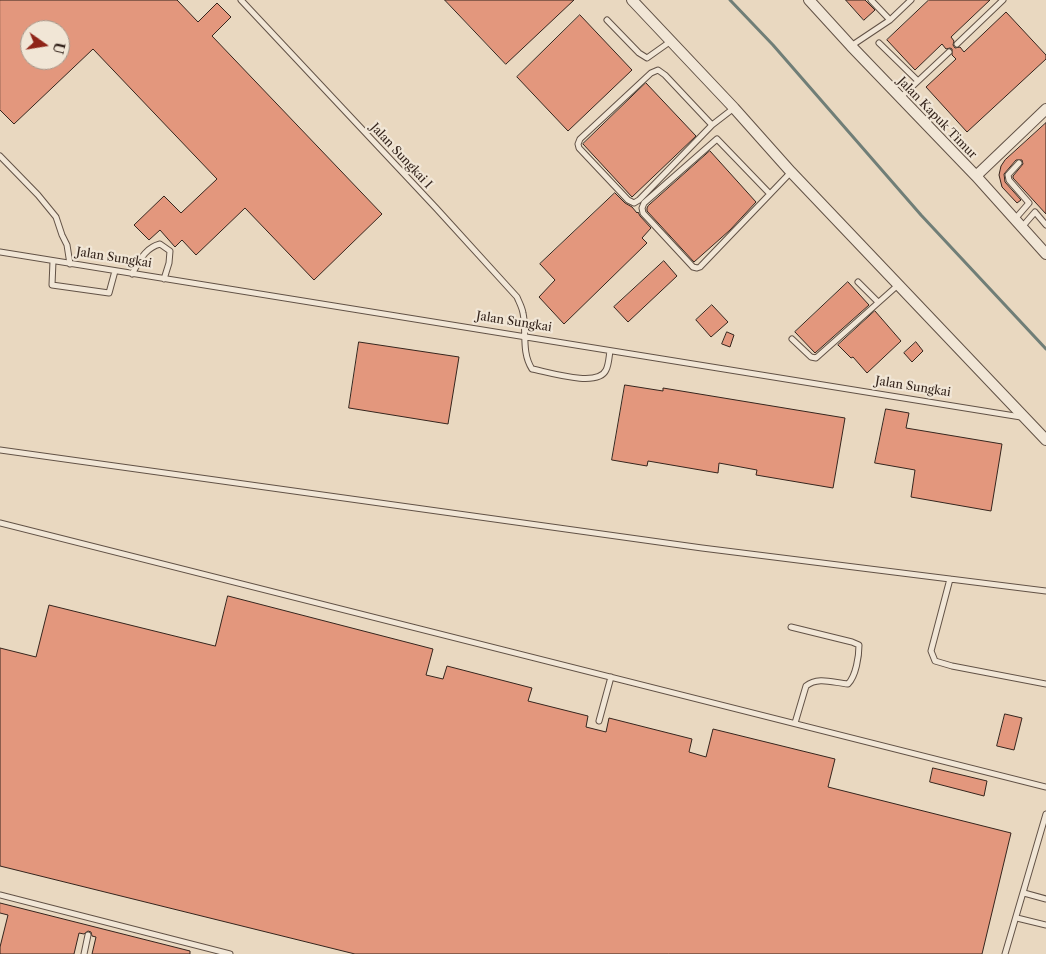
<!DOCTYPE html>
<html>
<head>
<meta charset="utf-8">
<style>
  body { margin:0 }
  #map { position:relative; width:1046px; height:954px; overflow:hidden; background:#e9d8c0; font-family:"Libre Caslon Text",serif }
  canvas { display:block }
  .north { position:absolute; left:20px; top:20px; width:50px; height:50px; box-sizing:border-box; background:#f1e6d6; border:1px solid #a6998c; border-radius:50%; rotate:103deg; font-size:14px; font-weight:700; line-height:20px; text-align:center; color:#35251d }
  .north::after { content:''; display:block; margin:auto; width:18px; height:22px; background:#8f2418; clip-path:polygon(50% 0,100% 100%,50% 72%,0 100%) }
</style>
</head>
<body>
<div id="map">
<canvas width="1046" height="954"></canvas>
<div class="north">U</div>
</div>
<script>
const ctx = document.querySelector('canvas').getContext('2d');
ctx.lineJoin = 'round';
function trace(path, color, width, dash) { ctx.strokeStyle = color; ctx.lineWidth = width; ctx.lineCap = dash ? 'butt' : 'round'; ctx.setLineDash(dash || []); ctx.stroke(path); }
function paint(path, color) { ctx.fillStyle = color; ctx.fill(path, 'evenodd'); }
function write(font, color, halo, rows, align = 'center') {
  ctx.font = font + ' "Libre Caslon Text",serif'; ctx.lineWidth = 4.5; ctx.setLineDash([]); ctx.textBaseline = 'middle'; ctx.strokeStyle = halo; ctx.fillStyle = color; for (const [text, x, y, turn = 0] of rows) {
    ctx.save(); ctx.translate(x, y); ctx.rotate((+turn || 0) * Math.PI / 180); ctx.textAlign = isNaN(turn) ? turn : align; if (halo) ctx.strokeText(text, 0, 0); ctx.fillText(text, 0, 0); ctx.restore();
  }
}
trace(new Path2D(`
  M730,0L773,45L921,215L1046,349`), '#707e77', 3);
const building = new Path2D(`
  M0,0H177L198,22L217,3L231,17L212,36L382,214L314,280L245,208L196,255L182,240L175,247L160,230L149,240L134,225L164,196L181,213L217,179L93,49L14,124L0,110ZM30,30H60V60H30Z
  M445,0H574L506,64Z
  M846,0H865L875,10L864,20Z
  M929,0H990L951,37L954,41L953,45L955,48L960,47L964,52L1006,12L1046,55V59L967,132L926,87L956,59L952,55V49L950,48L946,49L942,44L915,70L887,40Z
  M580,15L632,70L568,131L517,77Z
  M646,83L696,136L632,197L583,144Z
  M1046,123V214L1013,178V176L1023,164L1022,160H1016L1004,174L1005,182L1021,200L1017,203L1002,187L999,175L1001,166L1005,160Z
  M710,151L756,202L730,230L694,262L647,211V208L648,206Z
  M615,193L625,203L632,207L637,213L638,212L640,216L651,228L642,238L647,243L564,324L539,297L555,280L540,264Z
  M664,261L677,276L628,322L614,307Z
  M848,282L869,305L815,353L795,332Z
  M712,305L728,322L711,337L696,320Z
  M875,311L901,341L867,373L853,357L851,358L838,345Z
  M727,332L734,335L730,347L722,344Z
  M359,342L459,357L448,424L349,408Z
  M916,342L923,351L912,362L904,353Z
  M625,385L663,391V388L845,418L833,488L756,475L757,470L719,463L718,473L648,461L647,466L612,460Z
  M886,409L909,413L906,428L1002,444L991,511L911,497L915,470L875,463Z
  M228,596L433,649L426,675L443,679L447,666L532,688L528,701L588,716L586,727L606,732L609,718L692,739L689,752L706,757L713,729L835,759L828,787L1011,833L982,954H355L0,866V648L36,657L49,605L215,646Z
  M1005,714L1022,718L1014,750L997,746Z
  M933,768L987,781L984,796L930,782Z
  M0,903L190,951V954H92L96,937L92,936L91,932L88,931L84,934L79,933L74,954H0V947L8,915L0,913Z`);
paint(building, '#e3977d');
trace(building, '#35251d', 1);
const service = new Path2D(`
  M241,0L436,208L517,297C519,302 522,307 523,313C527,331 521,352 532,369C548,372 598,388 606,370C609,364 609,356 610,351
  M871,0L890,20
  M607,20L639,53L647,58L671,41
  M879,43L918,81
  M957,44L1003,0
  M851,46L890,20L911,0
  M901,97L949,52
  M712,125L665,75L658,70L651,73L580,139L578,144L579,148L628,200L634,203L639,200L712,125L734,108
  M0,156L38,195L56,217L62,235L67,245L70,264
  M770,194L717,139L644,203L642,208L643,213L693,267L697,268L700,267L770,194L791,172
  M1015,219L1029,203L1009,180L1008,175L1019,163
  M1022,227L1035,212L1046,225
  M0,252L1021,417
  M53,261L52,285L109,293L115,271
  M132,274C140,260 145,248 160,244L170,251L169,263L164,279
  M858,282L878,302
  M792,339L811,357L816,358L898,285
  M0,450L702,548L1046,591
  M0,523L1046,787
  M950,579L931,651L935,661L952,666L1046,684
  M791,627L852,642L859,645C859,656 856,676 848,684C834,683 818,676 806,686L795,723
  M599,721L611,677
  M1024,893L1046,899
  M0,895L230,954
  M1017,918L1046,925
  M84,954L88,935
  M1005,954L1046,814`);
const minor = new Path2D(`
  M632,0L734,108L791,172L1046,440
  M809,0L851,46L976,176L1046,254
  M976,176L1046,109`);
trace(service, '#625246', 7);
trace(minor, '#625246', 12);
trace(service, '#f1e6d6', 5);
trace(minor, '#f1e6d6', 10);
write('12px', '#35251d', '#f1e6d6', [
  ["Jalan Kapuk Timur",937,118,46],
  ["Jalan Sungkai I",401,156,47],
  ["Jalan Sungkai",114,258,9],
  ["Jalan Sungkai",514,322,9],
  ["Jalan Sungkai",913,387,9]
]);
</script>
</body>
</html>
